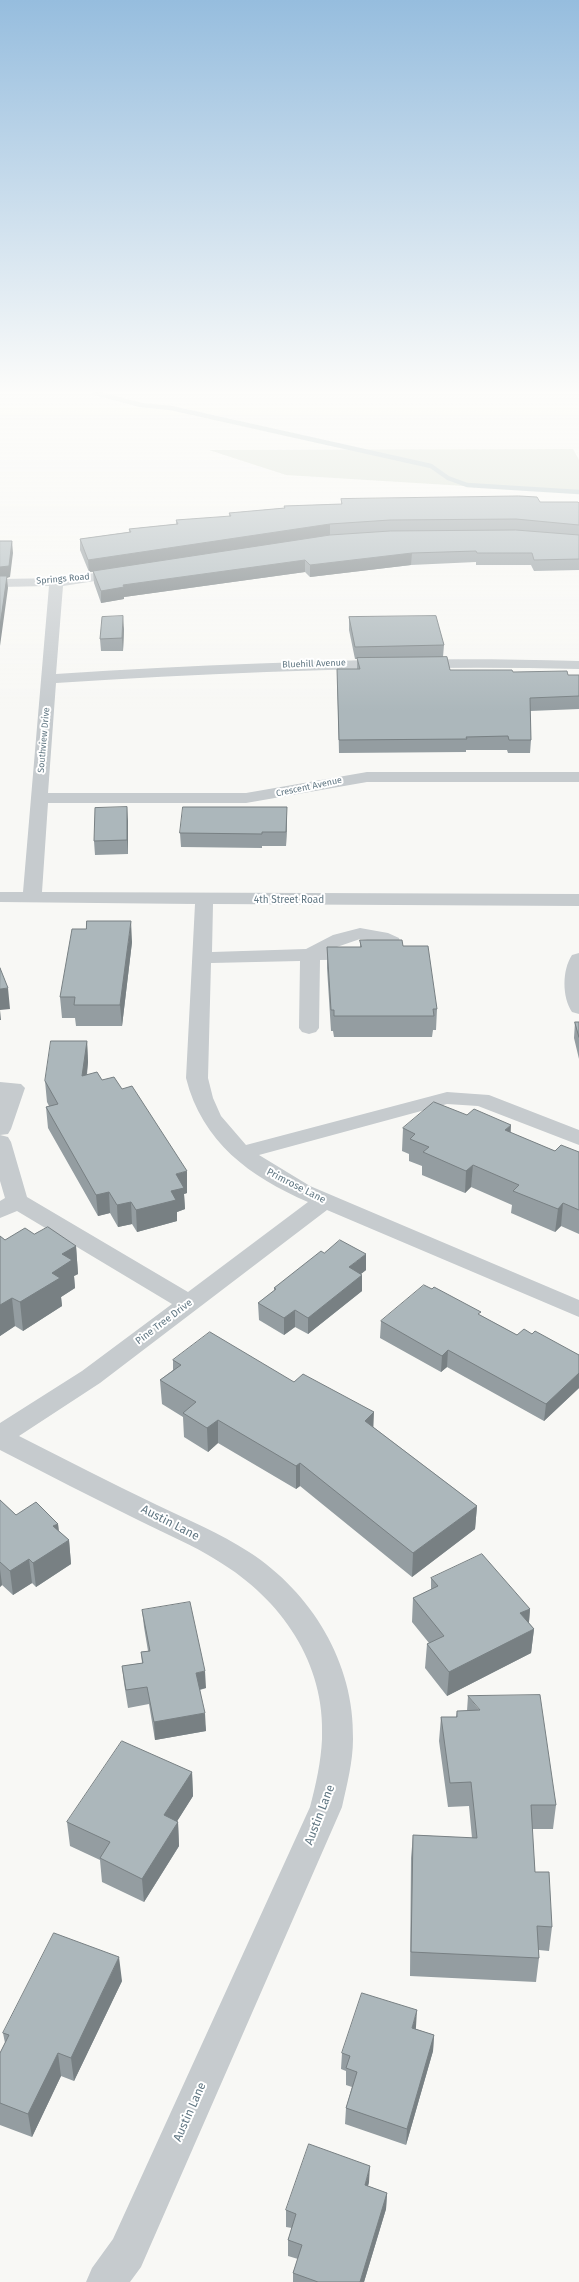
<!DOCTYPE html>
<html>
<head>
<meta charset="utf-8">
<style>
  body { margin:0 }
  canvas { display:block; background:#f8f8f5 }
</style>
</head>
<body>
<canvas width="579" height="2282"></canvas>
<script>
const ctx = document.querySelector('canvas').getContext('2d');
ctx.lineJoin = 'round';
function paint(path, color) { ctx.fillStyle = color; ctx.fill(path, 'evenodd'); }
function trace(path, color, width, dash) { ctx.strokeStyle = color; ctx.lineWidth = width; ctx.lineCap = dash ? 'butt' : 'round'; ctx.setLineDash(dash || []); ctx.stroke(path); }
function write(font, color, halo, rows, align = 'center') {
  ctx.font = font + ' "Fira Sans",sans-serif'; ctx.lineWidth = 4; ctx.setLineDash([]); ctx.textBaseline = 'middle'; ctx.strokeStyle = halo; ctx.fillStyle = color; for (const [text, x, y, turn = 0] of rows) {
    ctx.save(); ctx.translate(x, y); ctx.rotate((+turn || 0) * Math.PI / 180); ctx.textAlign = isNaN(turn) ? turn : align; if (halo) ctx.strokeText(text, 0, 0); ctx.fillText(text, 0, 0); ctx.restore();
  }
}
paint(new Path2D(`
  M573,449L579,460V493L286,475L209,450Z`), '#dae1d6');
trace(new Path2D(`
  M95,393L141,405L171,408L431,466L448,478L467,485L579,492`), '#bccbce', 4.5);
paint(new Path2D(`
  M122,569L127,570L129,573L127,576L63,586L56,674C231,663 404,656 579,661V669C404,665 230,672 56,683L48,793H246L367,772H579V782H367L246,803H48L42,892L579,894V906L213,904L212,952L306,949L333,935L360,928L388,933L399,938L402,947L396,955L377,959L320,960L319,1028L316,1032L309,1034L302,1032L299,1028L300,961L211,963L208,1078L213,1098L221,1116L246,1145L447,1092L489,1095L579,1130V1145L478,1106L447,1104L259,1155L310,1186L579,1300V1317L327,1210L100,1383L19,1436C65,1459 111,1483 157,1505C188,1520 220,1533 249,1552C311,1592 355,1663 353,1739C353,1762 347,1784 342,1807L141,2267L130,2282H86L92,2268L113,2239L310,1807C316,1784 321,1762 322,1739C326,1663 281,1599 218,1561C193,1545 166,1534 140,1521C93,1498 47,1474 0,1450V1423L82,1371L172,1304L17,1211L0,1218V1201L5,1198L0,1181V1082L21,1084L25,1088L11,1129L8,1134L0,1135L8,1137L11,1142L27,1197L188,1292L308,1202C250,1177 202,1142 186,1078L195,904L0,902V892H23L49,586L0,587V579L61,578ZM360,939L375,941L382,946L334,948Z
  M579,953V1014L572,1012C562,997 562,970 572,955Z`), '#c6cbce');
paint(new Path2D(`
  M341,499L579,503V570L534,571L531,565H476V562L411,565L310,577L305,572L124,597V599L101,603L94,583L93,572H89L80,550V539L129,532V529L176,524V520L229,517V513L284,508V506L341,504Z
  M349,617L444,645L443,657L450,670L568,675H579V709L530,711L531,740L530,753H508L507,750H466V752L339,753L337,669H357V659H355L349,630Z
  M124,629L123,651H101L100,639Z
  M128,821V854L95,855L94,841Z
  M287,821L286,846H262V848L181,847L180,833Z
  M360,940L403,946L437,1009L436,1030H433L432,1037H334L333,1031H331L327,968V947H360Z
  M132,942L122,1026H76L75,1018H62L60,997Z
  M575,1022H579V1059L574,1038Z
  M87,1041L88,1062L87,1075L102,1080L187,1193L184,1194L185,1209L177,1212V1221L137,1232L132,1224L118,1227L110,1213L98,1216L48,1128L46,1107L49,1106L47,1102L45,1081Z
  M403,1128L511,1133L555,1151L579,1152V1234L561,1226L555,1232L511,1213L512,1205L471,1187L465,1193L422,1175V1166L409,1161V1154L402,1151Z
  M0,1236L5,1240L76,1246L78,1274L74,1276L75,1288L61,1297L62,1306L23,1331L15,1326L0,1336Z
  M324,1253L366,1270L361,1274L362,1291L308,1334L295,1327L284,1335L259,1320L258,1303L274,1291V1288Z
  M480,1315L517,1335L532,1334L579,1355V1388L544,1421L447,1367L441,1372L380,1338L381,1321Z
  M173,1360L294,1382L373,1427L477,1506L475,1529L412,1577L300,1486L296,1489L218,1443L208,1452L184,1437L183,1417L162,1404L160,1380L173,1370Z
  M0,1500L16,1515L58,1524L59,1531L69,1540L71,1564L36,1587L32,1583L13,1595L2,1585L0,1587Z
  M431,1578L530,1609L529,1623L534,1629L531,1653L447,1696L425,1668L427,1644L429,1643L412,1622L413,1598L431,1590Z
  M142,1610L206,1688L200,1690L206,1731L155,1740L149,1704L128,1708L124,1683L122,1666L142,1663L141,1652L148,1651L144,1627Z
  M468,1696L556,1805L553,1829H532L535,1872L552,1927L549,1951L539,1950V1958L536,1982L410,1976L411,1858L413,1835L472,1838L469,1806L448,1807L439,1741L441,1717H456L457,1711H467Z
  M192,1772L193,1796L177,1821L178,1822L179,1846L144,1902L102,1882L100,1860L70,1846L67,1822Z
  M122,1981L74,2081L61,2076L32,2137L0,2125V2053L5,2043L3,2033Z
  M416,2027V2029L434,2035L433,2051L406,2145L345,2124L346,2108L352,2087L346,2085V2071L341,2069L342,2053Z
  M369,2182L368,2186L387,2193L386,2209L364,2282H293V2273L298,2259L288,2256V2240L292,2228L286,2227V2210Z`), '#949da1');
paint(new Path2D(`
  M330,524V536L89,572L88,560Z
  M12,541L13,553L10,577L7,578L8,588L0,646V567Z
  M412,553L411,565L310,577V565Z
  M305,560V572L124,597V599L101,603V591L123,585Z
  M123,616L124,629L123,651L122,638Z
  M127,807L128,821V854L127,840Z
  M287,807V821L286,846V832Z
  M131,921L132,942L122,1026L120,1005Z
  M8,988L10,1009L0,1010L1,1020H0V989Z
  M87,1041L88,1062L84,1097L82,1076Z
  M511,1125L510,1147L505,1130Z
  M473,1165L471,1187L465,1193L466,1171Z
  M187,1171V1193L184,1194L185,1209L177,1212V1221L137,1232L136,1210L176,1174Z
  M109,1192L110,1213L98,1216L96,1195Z
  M131,1202L132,1224L118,1227L117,1205Z
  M563,1203L561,1226L555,1232L558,1209Z
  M76,1246L78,1274L74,1276L75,1288L61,1297L62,1306L23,1331L20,1302L52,1273L62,1254Z
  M366,1254V1270L348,1284L349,1267Z
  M362,1275V1291L308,1334V1318Z
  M12,1298L15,1326L0,1336V1305Z
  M295,1310V1327L284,1335V1318Z
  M448,1350L447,1367L441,1372L442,1356Z
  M579,1373V1388L544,1421L546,1404Z
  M374,1412L373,1436L365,1421Z
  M218,1420V1443L208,1452L207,1428Z
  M300,1463V1486L296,1489V1466Z
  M477,1506L475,1529L412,1577L413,1553Z
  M58,1524L60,1546L69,1540L71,1564L36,1587L33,1563L53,1526Z
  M29,1559L32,1583L13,1595L10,1571Z
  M0,1569L2,1585L0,1587Z
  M530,1609L528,1632L534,1629L531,1653L447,1696L449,1672L520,1613Z
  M205,1671L206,1688L197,1690L196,1673Z
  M205,1713L206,1731L155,1740L154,1722Z
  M192,1772L193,1796L166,1839L164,1815Z
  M178,1822L179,1846L144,1902L142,1879Z
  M119,1957L122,1981L74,2081L71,2058Z
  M417,2010L416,2027L411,2045L412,2028Z
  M434,2035L433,2051L406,2145L407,2129Z
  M58,2053L61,2076L32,2137L28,2114Z
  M370,2166L369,2182L364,2201L365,2185Z
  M387,2193L386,2209L364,2282H360Z`), '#788083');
const building = new Path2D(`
  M519,496L537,497L540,502H578L579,503V525L516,519L390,520L330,524L88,560L80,539L131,532L129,529L178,524L176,520L231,516L229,513L285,508L284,506L342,504L341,499Z
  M516,530L579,535V559L534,560L532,553H477L476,551L412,553L310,565L305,560L123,585L124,587L101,591L93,571L330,535L390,531Z
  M0,541H12L9,566L0,567Z
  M0,576H7L0,626Z
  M123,616L122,638L100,639L102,617Z
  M436,616L444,645L355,647L349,617Z
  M447,657L450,670H512L513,672L567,671L568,675H579V696L530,698L531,740H509L508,736L466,737L467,739L339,740L337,669H360L357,658Z
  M127,807V840L94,841L95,808Z
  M183,807H287L286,832H262V834L180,833Z
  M87,921H131L120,1005H74L75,997H60L72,929H86Z
  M360,940H402L403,946H428L437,1009H433L434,1016H334V1010H331L327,947H361Z
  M0,968L8,988L0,989Z
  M575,1022H579V1037Z
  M51,1041H87L82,1076L97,1072L102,1080L114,1077L122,1089L132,1086L187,1171L176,1174L184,1188L171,1191L176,1200L136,1210L131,1202L117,1205L109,1192L96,1195L46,1107L58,1104L45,1081Z
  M434,1102L467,1115L474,1109L511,1125L505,1130L555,1151L561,1145L579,1152V1210L563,1203L558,1209L513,1191L519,1185L473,1165L466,1171L423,1152L429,1147L410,1139L415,1134L403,1128Z
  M48,1227L76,1246L62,1254L72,1260L52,1273L60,1278L20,1302L12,1298L0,1305V1236L5,1240L25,1228L34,1234Z
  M340,1240L366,1254L349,1267L362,1275L308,1318L295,1310L284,1318L258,1303L276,1289L274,1288L321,1251L324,1253Z
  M424,1285L432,1289L434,1287L481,1312L478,1314L517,1335L524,1329L532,1334L535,1331L579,1355V1373L546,1404L448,1350L442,1356L381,1321Z
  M210,1332L294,1382L303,1374L374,1412L365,1421L477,1506L413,1553L300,1463L296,1466L218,1420L207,1428L183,1413L196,1402L160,1380L181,1365L173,1360Z
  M0,1500L16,1515L36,1502L58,1524L53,1526L69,1540L33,1563L29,1559L10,1571L0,1562Z
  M482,1554L530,1609L520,1613L534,1629L449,1672L427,1644L444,1636L413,1598L438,1586L431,1578Z
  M190,1602L205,1671L196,1673L205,1713L154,1722L147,1687L126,1690L122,1666L143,1663L141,1652L150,1651L142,1610Z
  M540,1695L556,1805H531L535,1872H549L552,1927L537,1926L539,1958L411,1952L413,1835L477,1838L471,1782L450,1783L441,1717H457V1711L480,1710L468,1696Z
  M122,1741L192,1772L164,1815L178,1822L142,1879L100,1858L110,1842L67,1822Z
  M54,1933L119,1957L71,2058L58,2053L28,2114L0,2103V2053L9,2035L3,2033Z
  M362,1993L417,2010L412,2028L434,2035L407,2129L346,2108L357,2072L346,2068L350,2056L342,2053Z
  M309,2144L370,2166L365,2185L387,2193L360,2282H318L293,2273L302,2245L288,2240L296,2214L286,2210Z`);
paint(building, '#acb7bb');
trace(building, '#788083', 1);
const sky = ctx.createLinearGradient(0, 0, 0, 712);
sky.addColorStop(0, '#96bdde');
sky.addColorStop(0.55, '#fcfcfa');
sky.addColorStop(1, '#fcfcfa00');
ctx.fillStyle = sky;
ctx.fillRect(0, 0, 579, 712);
write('9px', '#617783', '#fff', [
  ["Springs Road",63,579,-5],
  ["Bluehill Avenue",314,664,-2],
  ["Southview Drive",44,740,-85],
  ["Crescent Avenue",309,787,-12]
]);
write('10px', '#617783', '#fff', [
  ["4th Street Road",289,900],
  ["Primrose Lane",296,1186,27],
  ["Pine Tree Drive",164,1322,-37]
]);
write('12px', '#617783', '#fff', [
  ["Austin Lane",170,1523,27],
  ["Austin Lane",320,1815,-69],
  ["Austin Lane",190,2112,-66]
]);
</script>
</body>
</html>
